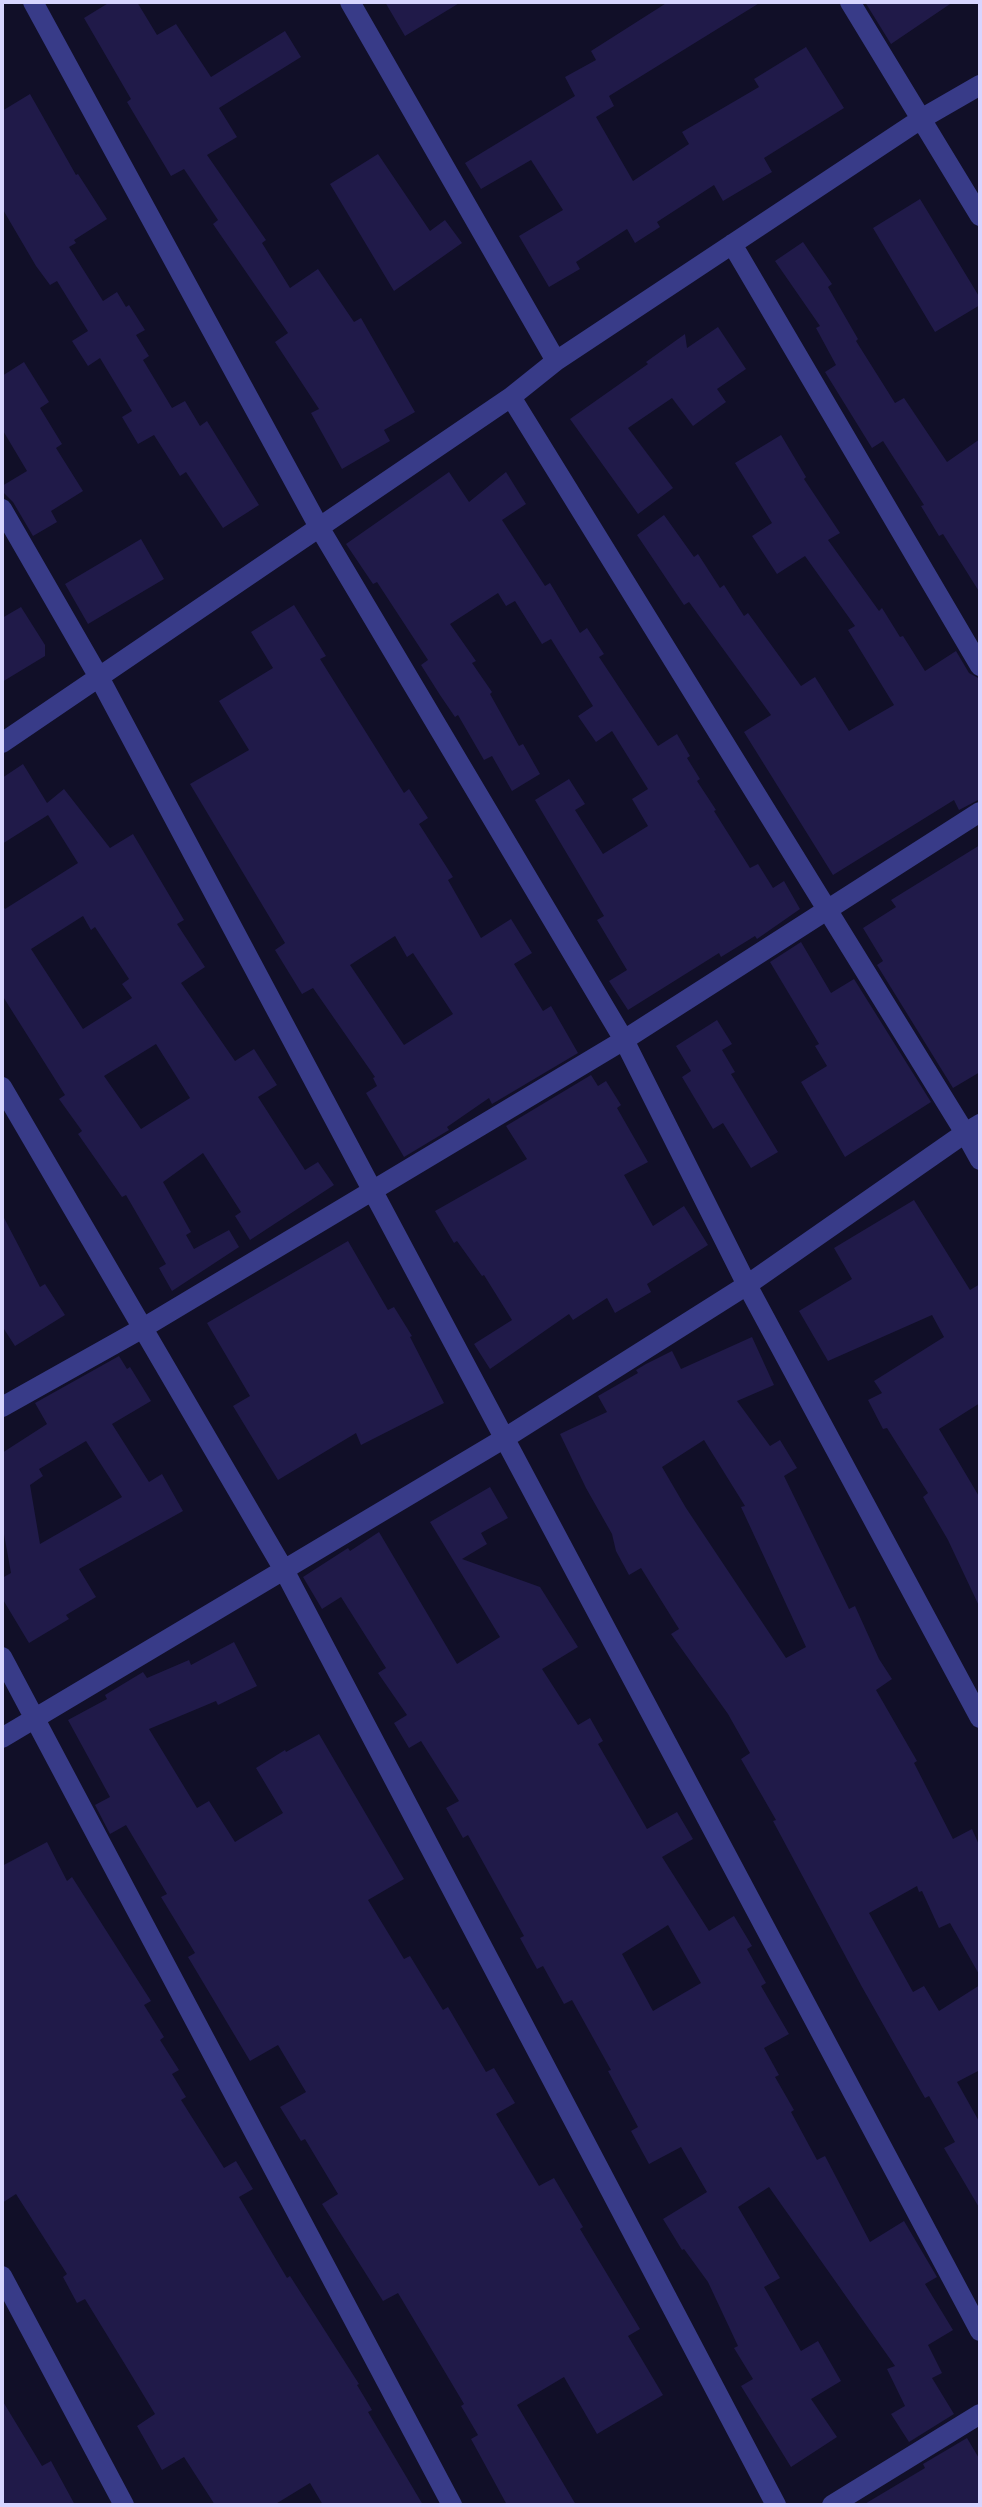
<!DOCTYPE html>
<html>
<head>
<meta charset="utf-8">
<style>
  body { margin:0 }
  #map { position:relative; width:982px; height:2507px; overflow:hidden; background:#110f28; font-family:"Fira Sans Condensed",sans-serif }
  canvas { display:block }
  .frame { position:absolute; inset:0; border:4px solid #d7d5ff; pointer-events:none }
</style>
</head>
<body>
<div id="map">
<canvas width="982" height="2507"></canvas>
<div class="frame"></div>
</div>
<script>
const ctx = document.querySelector('canvas').getContext('2d');
ctx.lineJoin = 'round';
function paint(path, color) { ctx.fillStyle = color; ctx.fill(path, 'evenodd'); }
function trace(path, color, width, dash) { ctx.strokeStyle = color; ctx.lineWidth = width; ctx.lineCap = dash ? 'butt' : 'round'; ctx.setLineDash(dash || []); ctx.stroke(path); }
paint(new Path2D(`
  M110,2H137L157,35L176,24L211,77L285,31L301,57L219,108L237,137L207,155L266,240L262,243L290,288L318,269L354,322L361,318L415,412L384,430L390,441L342,469L311,413L319,409L275,342L288,333L213,224L218,220L184,169L171,176L127,102L131,99L84,18Z
  M385,2H461L405,36Z
  M668,2H761L609,96L614,106L596,117L633,181L689,144L682,132L759,87L754,79L806,47L844,108L764,158L772,172L723,201L714,185L657,222L660,227L635,243L627,229L576,262L580,269L549,287L519,236L563,210L531,160L481,189L465,163L575,96L565,77L596,60L591,51Z
  M865,2H953L891,44Z
  M30,94L76,175L78,174L107,219L74,240L76,243L69,247L103,301L117,292L126,307L129,305L145,330L136,335L149,356L143,360L172,408L185,401L200,426L207,421L259,505L223,528L186,472L180,476L154,435L138,444L122,417L132,411L100,358L88,366L72,341L88,331L57,281L50,285L36,266L2,208V111Z
  M378,154L430,231L445,220L462,243L394,291L330,184Z
  M920,199L980,298V305L935,332L873,228Z
  M803,242L832,284L828,287L858,339L856,341L895,403L904,398L947,462L980,439V593L943,534L939,536L921,506L924,505L883,441L872,448L825,372L836,365L816,328L820,326L775,261Z
  M718,327L746,369L717,389L726,402L693,426L672,398L628,428L673,488L638,514L570,419L648,364L646,362L685,334L687,348Z
  M24,362L49,402L40,408L62,444L56,448L83,491L51,511L57,522L33,536L13,502L2,491V486L27,471L2,429V376Z
  M781,435L806,477L804,479L840,533L828,540L879,611L882,608L900,637L903,636L925,671L956,651L969,673L980,679V799L959,810L954,800L833,875L744,732L771,715L689,602L684,605L637,535L664,515L694,557L698,554L720,588L724,585L744,616L748,613L801,686L815,677L849,731L894,705L848,630L855,626L805,556L777,574L752,536L772,523L735,463Z
  M449,472L469,502L506,472L526,504L502,520L545,586L550,583L580,633L587,628L604,654L599,657L658,746L677,734L690,756L687,758L700,779L697,781L716,810L714,811L750,868L758,864L773,888L784,881L800,909L757,939L755,936L721,957L719,953L628,1010L609,981L627,970L597,920L604,916L535,800L569,779L585,804L575,810L603,854L648,826L632,799L648,789L612,731L596,742L578,716L593,706L551,639L542,644L515,601L506,606L498,593L450,624L476,661L472,663L492,692L490,694L519,746L523,744L540,774L512,791L492,756L484,760L458,715L455,717L440,695L421,665L428,660L377,582L373,584L346,544Z
  M141,539L164,579L88,624L65,584Z
  M294,605L326,656L320,659L404,793L409,789L428,818L419,824L453,877L448,880L481,938L511,919L532,953L514,964L543,1011L551,1006L578,1053L492,1104L489,1098L447,1127L449,1130L404,1157L366,1093L377,1086L373,1078L375,1077L313,988L302,994L275,950L285,943L190,784L249,750L219,701L273,668L251,632ZM395,936L407,957L413,953L453,1014L404,1045L350,965Z
  M21,607L45,645V656L2,682V618Z
  M23,764L47,803L64,789L110,848L133,834L184,920L177,924L205,967L181,983L235,1061L254,1049L277,1085L258,1097L305,1170L318,1162L334,1185L250,1240L235,1216L241,1212L203,1153L163,1182L191,1232L186,1235L194,1249L229,1230L239,1247L172,1291L159,1268L166,1264L126,1195L122,1197L78,1134L82,1131L59,1099L65,1095L2,995V905L5,909L78,863L48,815L2,844V778ZM83,916L91,930L95,927L129,979L122,984L132,998L83,1029L31,949ZM156,1044L190,1098L141,1129L104,1076Z
  M980,845V1072L953,1088L877,965L883,961L863,928L896,907L891,900Z
  M801,942L831,993L854,979L931,1102L845,1157L801,1082L827,1066L815,1046L819,1044L770,962Z
  M717,1020L732,1044L722,1050L735,1072L731,1074L778,1152L751,1168L723,1123L713,1129L682,1077L691,1071L676,1046Z
  M591,1075L598,1086L606,1081L621,1105L617,1108L648,1162L624,1175L653,1226L684,1206L708,1245L647,1284L651,1292L615,1313L607,1298L573,1320L569,1314L490,1369L474,1344L512,1320L484,1275L482,1276L457,1241L454,1243L435,1211L527,1159L506,1126Z
  M914,1200L970,1290L980,1284V1403L939,1429L980,1498V1608L948,1540L923,1497L928,1493L887,1428L883,1429L868,1400L882,1393L874,1381L944,1337L932,1315L828,1361L799,1311L852,1279L834,1248Z
  M2,1214L40,1287L45,1284L65,1315L15,1346L2,1326Z
  M348,1241L388,1310L394,1307L412,1336L410,1337L444,1403L361,1445L356,1433L278,1480L233,1406L250,1396L207,1323Z
  M752,1337L774,1385L737,1401L770,1446L780,1440L797,1468L784,1476L849,1609L855,1606L879,1659L892,1679L876,1690L917,1761L914,1763L953,1839L972,1829L980,1847V1976L950,1923L939,1928L922,1891L919,1892L917,1886L869,1913L913,1992L924,1986L939,2011L980,1985V2070L957,2082L980,2123V2209L944,2148L955,2142L929,2096L925,2098L862,1987L773,1821L776,1820L741,1759L750,1753L728,1714L671,1634L679,1629L641,1568L629,1575L616,1551L612,1534L586,1488L560,1434L607,1412L598,1396L638,1373L636,1370L646,1364L672,1351L681,1369ZM704,1440L745,1506L741,1507L806,1647L786,1658L686,1508L662,1467Z
  M119,1356L127,1369L130,1367L151,1401L112,1424L149,1482L162,1474L183,1511L79,1569L96,1597L66,1615L69,1619L29,1643L2,1598V1578L11,1573L2,1523V1453L47,1424L35,1403ZM86,1441L122,1497L40,1544L30,1485L43,1476L39,1469Z
  M490,1487L508,1518L481,1533L487,1544L462,1559L540,1587L578,1647L542,1669L578,1725L590,1718L603,1741L598,1744L647,1829L677,1812L693,1839L662,1857L709,1931L734,1916L752,1946L747,1949L766,1983L761,1986L789,2034L764,2048L779,2075L775,2077L794,2110L791,2112L817,2160L825,2156L870,2242L904,2221L937,2277L925,2284L953,2330L928,2345L942,2373L932,2378L954,2414L909,2442L891,2414L905,2406L887,2369L895,2366L769,2187L738,2207L780,2278L764,2287L801,2351L818,2341L841,2381L811,2399L837,2437L791,2467L741,2386L753,2379L734,2348L738,2346L708,2282L684,2249L682,2250L663,2219L707,2192L681,2147L649,2164L631,2131L638,2127L608,2071L611,2070L572,2000L564,2004L543,1966L537,1969L520,1938L524,1936L468,1835L463,1838L446,1808L459,1801L421,1741L409,1748L394,1723L407,1715L378,1673L386,1668L341,1597L322,1609L303,1577L348,1548L350,1551L379,1532L457,1664L500,1637L430,1522ZM668,1925L701,1983L653,2011L622,1954Z
  M234,1642L257,1686L218,1705L216,1701L149,1729L197,1808L209,1801L235,1842L283,1813L256,1768L285,1750L286,1752L319,1734L404,1879L368,1900L404,1959L410,1956L443,2010L448,2007L486,2072L494,2068L515,2103L496,2114L539,2186L554,2178L583,2227L580,2229L640,2329L628,2336L663,2395L597,2434L564,2377L517,2405L576,2505H507L471,2439L478,2435L461,2406L464,2404L398,2293L383,2301L322,2204L338,2194L305,2139L301,2141L280,2107L306,2092L278,2045L250,2061L188,1957L195,1953L161,1897L167,1894L126,1825L110,1834L95,1805L110,1797L68,1720L107,1699L105,1695L143,1672L147,1678L189,1660L191,1665Z
  M47,1842L67,1881L72,1877L151,2001L144,2005L164,2037L160,2040L179,2070L172,2074L186,2097L181,2100L224,2168L236,2161L253,2189L239,2197L287,2278L290,2276L359,2384L357,2385L372,2410L368,2412L423,2505H323L310,2483L274,2505H215L184,2457L162,2470L137,2426L155,2414L126,2366L85,2299L77,2303L63,2277L67,2274L16,2194L2,2203V1866Z
  M2,2400L42,2466L51,2461L75,2505H2Z
  M967,2438L980,2460V2505H863L925,2468L923,2464Z`), '#201a49');
trace(new Path2D(`
  M33,2L319,527L624,1040L747,1285L980,1718
  M350,2L556,361
  M850,2L980,216
  M732,244L980,666
  M511,397L965,1133L980,1124
  M2,509L100,679L980,2331
  M2,743L511,397L556,361L921,119L980,85
  M2,1087L284,1570L776,2505
  M2,1407L143,1328L624,1040L980,812
  M2,1657L452,2505
  M2,1738L505,1438L747,1285L965,1133L980,1160
  M2,2276L124,2505
  M832,2505L980,2414`), '#383b88', 20);
</script>
</body>
</html>
